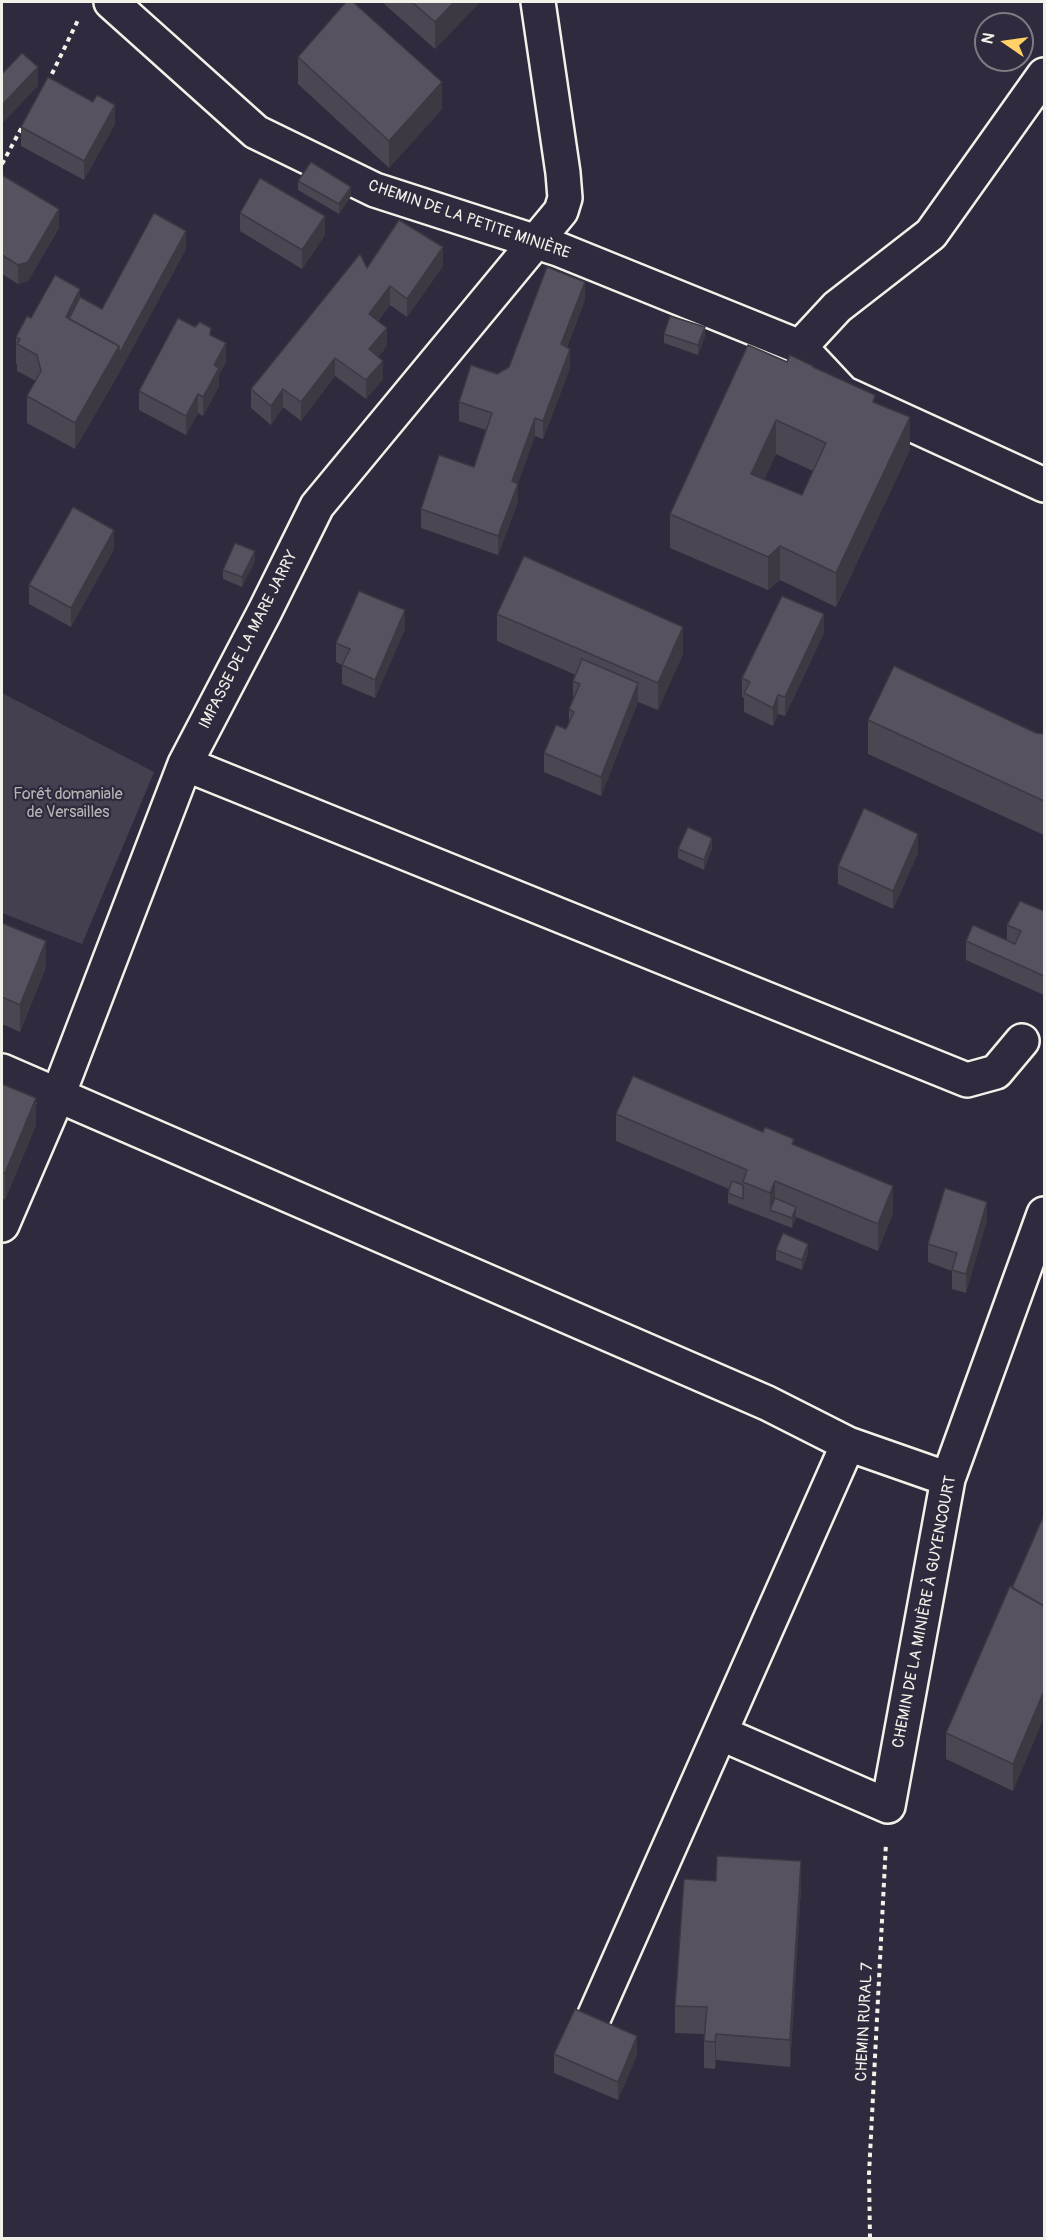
<!DOCTYPE html>
<html>
<head>
<meta charset="utf-8">
<style>
  body { margin:0 }
  #map { position:relative; width:1046px; height:2240px; overflow:hidden; background:#2f2a3d; font-family:Pangolin,sans-serif }
  canvas { display:block }
  .frame { position:absolute; inset:0; border:3px solid #f4f1e8; pointer-events:none }
  .north { position:absolute; left:974px; top:12px; width:60px; height:60px; box-sizing:border-box; background:#2f2a3d; border:2px solid #7e7a81; border-radius:50%; rotate:283deg; font-size:16px; font-weight:700; line-height:24px; text-align:center; color:#f4f1e8 }
  .north::after { content:''; display:block; margin:auto; width:21px; height:27px; background:#ffd166; clip-path:polygon(50% 0,100% 100%,50% 72%,0 100%) }
</style>
</head>
<body>
<div id="map">
<canvas width="1046" height="2240"></canvas>
<div class="frame"></div>
<div class="north">N</div>
</div>
<script>
const ctx = document.querySelector('canvas').getContext('2d');
ctx.lineJoin = 'round';
function paint(path, color) { ctx.fillStyle = color; ctx.fill(path, 'evenodd'); }
function trace(path, color, width, dash) { ctx.strokeStyle = color; ctx.lineWidth = width; ctx.lineCap = dash ? 'butt' : 'round'; ctx.setLineDash(dash || []); ctx.stroke(path); }
function write(font, color, halo, rows, align = 'center') {
  ctx.font = font + ' Pangolin,sans-serif'; ctx.lineWidth = 4.5; ctx.setLineDash([]); ctx.textBaseline = 'middle'; ctx.strokeStyle = halo; ctx.fillStyle = color; for (const [text, x, y, turn = 0] of rows) {
    ctx.save(); ctx.translate(x, y); ctx.rotate((+turn || 0) * Math.PI / 180); ctx.textAlign = isNaN(turn) ? turn : align; if (halo) ctx.strokeText(text, 0, 0); ctx.fillText(text, 0, 0); ctx.restore();
  }
}
paint(new Path2D(`
  M2,693L154,772L82,944L2,913Z`), '#454050');
const minor = new Path2D(`
  M111,2L256,132L375,190L558,249L800,347L843,393L1044,485
  M800,347L837,307L931,234L1044,75
  M185,764L967,1080L996,1072L1022,1041
  M2,1071L767,1403L848,1444
  M2,1225L58,1095L185,764L265,611L317,506L561,211L565,198L563,173L538,2
  M720,1733L888,1806L948,1479L1044,1214
  M594,2017L848,1444L948,1479`);
trace(minor, '#f4f1e8', 38);
trace(new Path2D(`
  M48,82L79,18
  M2,164L22,127
  M870,2238L869,2174L886,1843`), '#f4f1e8', 4, [4.5, 4.5]);
trace(minor, '#2f2a3d', 33);
paint(new Path2D(`
  M382,2H480L435,49Z
  M298,57L442,109L389,168L298,84Z
  M115,124L84,180L21,146V127Z
  M2,175L59,228L28,281L18,284L2,274Z
  M298,181L351,196L339,214L298,190Z
  M240,213L325,235L302,269L240,231Z
  M186,249L119,373L75,449L27,423V396L36,381L17,371V364H16V337L31,318L80,297L102,309Z
  M443,266L407,317L390,305L378,321L387,346L378,357L383,379L366,399L335,376L301,421L283,407L271,425L251,408V389L367,268Z
  M585,300L567,347L570,368L543,439L535,436L518,483V502L498,555L421,528V509L474,467L486,430L459,421V402L497,374L509,367Z
  M664,334L705,336L698,355L664,343Z
  M211,335L226,362L219,375V386L203,416L198,413L186,435L139,410V391Z
  M787,362L813,367L875,403L910,450L836,607L780,580L768,590L670,548V514ZM776,454L813,471L802,495L764,480Z
  M114,549L71,627L29,604V585Z
  M255,561L242,587L223,579V570Z
  M497,614L683,654L658,710L638,702L601,796L544,772V753L566,729L569,723V709L573,699V681L576,675L497,641Z
  M405,629L375,698L342,684V665L336,662V643Z
  M824,633L785,716L778,714L773,726L744,712V698L742,697V678Z
  M868,720L1044,734V835L868,754Z
  M712,848L704,870L678,858V849Z
  M918,853L893,909L838,884V866Z
  M1044,911V995L966,960V941L1007,940V925Z
  M2,923L46,967L20,1032L2,1024Z
  M2,1084L36,1125L5,1200L2,1198Z
  M616,1114L794,1145L893,1213L878,1251L796,1217L792,1228L728,1203V1193L729,1189L616,1141Z
  M987,1220L966,1293L952,1289V1271L928,1262V1244Z
  M776,1250L808,1253L802,1270L776,1260Z
  M1044,1515L1013,1791L946,1759V1733L1012,1588Z
  M801,1888L790,2067L716,2060L715,2069L704,2068V2034L675,2033V2006Z
  M554,2054L637,2055L618,2100L554,2073Z`), '#4a4752');
paint(new Path2D(`
  M454,2H480L435,49V22Z
  M38,67V86L2,124V105Z
  M442,82V109L389,168V141Z
  M115,105V124L84,180V161Z
  M351,187V196L339,214V204Z
  M59,209V228L28,281L18,284V265Z
  M325,216V235L302,269V250Z
  M186,231V249L119,373L75,449V423Z
  M443,247V266L407,317V299Z
  M585,282V300L561,362V344Z
  M390,286V305L369,332V314Z
  M80,289V316L73,330L66,317Z
  M705,327V336L698,355V345Z
  M387,328V346L369,368V349Z
  M226,343V362L219,375V386L203,416V397L214,365Z
  M570,349V368L543,439V421Z
  M335,358V376L301,421V402Z
  M383,361V379L366,399V380Z
  M283,389V407L271,425V406Z
  M198,394V413L186,435V416Z
  M910,417V450L836,607V573Z
  M535,418V436L512,500V481Z
  M776,420V454L751,508V474Z
  M518,484V502L498,555V536Z
  M114,530V549L71,627V608Z
  M780,546V580L768,590V557Z
  M255,551V561L242,587V577Z
  M405,610V629L375,698V680Z
  M824,614V633L785,716V697Z
  M683,627V654L658,710V683Z
  M638,683V702L601,796V777Z
  M778,695V714L773,726V708Z
  M918,834V853L893,909V891Z
  M712,838V848L704,870V860Z
  M46,941V967L20,1032V1005Z
  M36,1098V1125L5,1200V1173Z
  M775,1181V1208L770,1210V1193Z
  M893,1186V1213L878,1251V1224Z
  M987,1202V1220L966,1293V1274Z
  M796,1207V1217L792,1228V1218Z
  M808,1244V1253L802,1270V1260Z
  M1044,1691V1718L1013,1791V1764Z
  M801,1861V1888L790,2067V2040Z
  M716,2034V2060L715,2069V2042Z
  M637,2036V2055L618,2100V2082Z`), '#3c3942');
const building = new Path2D(`
  M346,2H353L442,82L389,141L298,57Z
  M412,2H454L435,22Z
  M22,53L38,67L2,105V74Z
  M48,77L93,102L97,95L115,105L84,161L21,127Z
  M311,162L351,187L339,204L298,181Z
  M2,175L59,209L28,262L18,265L2,255Z
  M260,178L325,216L302,250L240,213Z
  M154,213L186,231L119,354V346L69,319L80,297L102,309Z
  M399,220L443,247L407,299L390,286L369,314L387,328L369,349L383,361L366,380L335,358L301,402L283,389L271,406L251,389L360,254L367,268Z
  M547,267L585,282L561,344L570,349L543,421L535,418L512,481L518,484L498,536L421,509L439,455L474,467L492,413L459,402L471,365L497,374L509,367Z
  M55,275L80,289L66,317L119,346L75,423L27,396L41,371L37,355L17,344L20,339L16,337L27,316L31,318Z
  M670,316L705,327L698,345L664,334Z
  M178,318L195,327L200,322L211,328L210,335L226,343L214,365L219,368L203,397L198,394L186,416L139,391Z
  M748,345L787,362L790,355L813,366V367L875,395L873,402L910,417L836,573L780,546L768,557L670,514ZM776,420L826,443L802,495L751,474Z
  M73,507L114,530L71,608L29,585Z
  M235,543L255,551L242,577L223,570Z
  M524,556L683,627L658,683L497,614Z
  M359,591L405,610L375,680L342,665L350,649L336,643Z
  M782,596L824,614L785,697L778,695L773,708L744,693L750,682L742,678Z
  M582,659L638,683L601,777L544,753L556,725L566,729L574,712L569,709L580,684L573,681Z
  M894,666L1036,733L1044,734V801L868,720Z
  M864,808L918,834L893,891L838,866Z
  M688,827L712,838L704,860L678,849Z
  M1020,901L1044,911V976L966,941L973,925L1015,944L1021,931L1007,925Z
  M2,923L46,941L20,1005L2,997Z
  M633,1076L763,1132L765,1127L794,1139L792,1144L893,1186L878,1224L775,1181L770,1193L743,1182L747,1170L616,1114Z
  M2,1084L36,1098L5,1173L2,1172Z
  M732,1181L743,1185V1199L728,1193Z
  M945,1188L987,1202L966,1274L952,1270L957,1253L928,1244Z
  M775,1198L796,1207L792,1218L770,1210Z
  M783,1233L808,1244L802,1260L776,1250Z
  M1044,1515V1606L1012,1588Z
  M1010,1586L1044,1606V1691L1013,1764L946,1733Z
  M717,1856L801,1861L790,2040L716,2034L715,2042L704,2041L707,2007L675,2006L684,1879L716,1881Z
  M575,2009L637,2036L618,2082L554,2054Z`);
paint(building, '#56525f');
trace(building, '#3c3942', 1.5);
write('16px', '#f4f1e8', '#2f2a3d', [
  ["CHEMIN DE LA PETITE MINIÈRE",469,220,19],
  ["IMPASSE DE LA MARE JARRY",249,640,-63],
  ["CHEMIN DE LA MINIÈRE À GUYENCOURT",925,1612,-79],
  ["CHEMIN RURAL 7",865,2022,-87]
]);
write('16px', '#b7b3b3', '#2f2a3d', [
  ["Forêt domaniale",68,795],
  ["de Versailles",68,813]
]);
</script>
</body>
</html>
